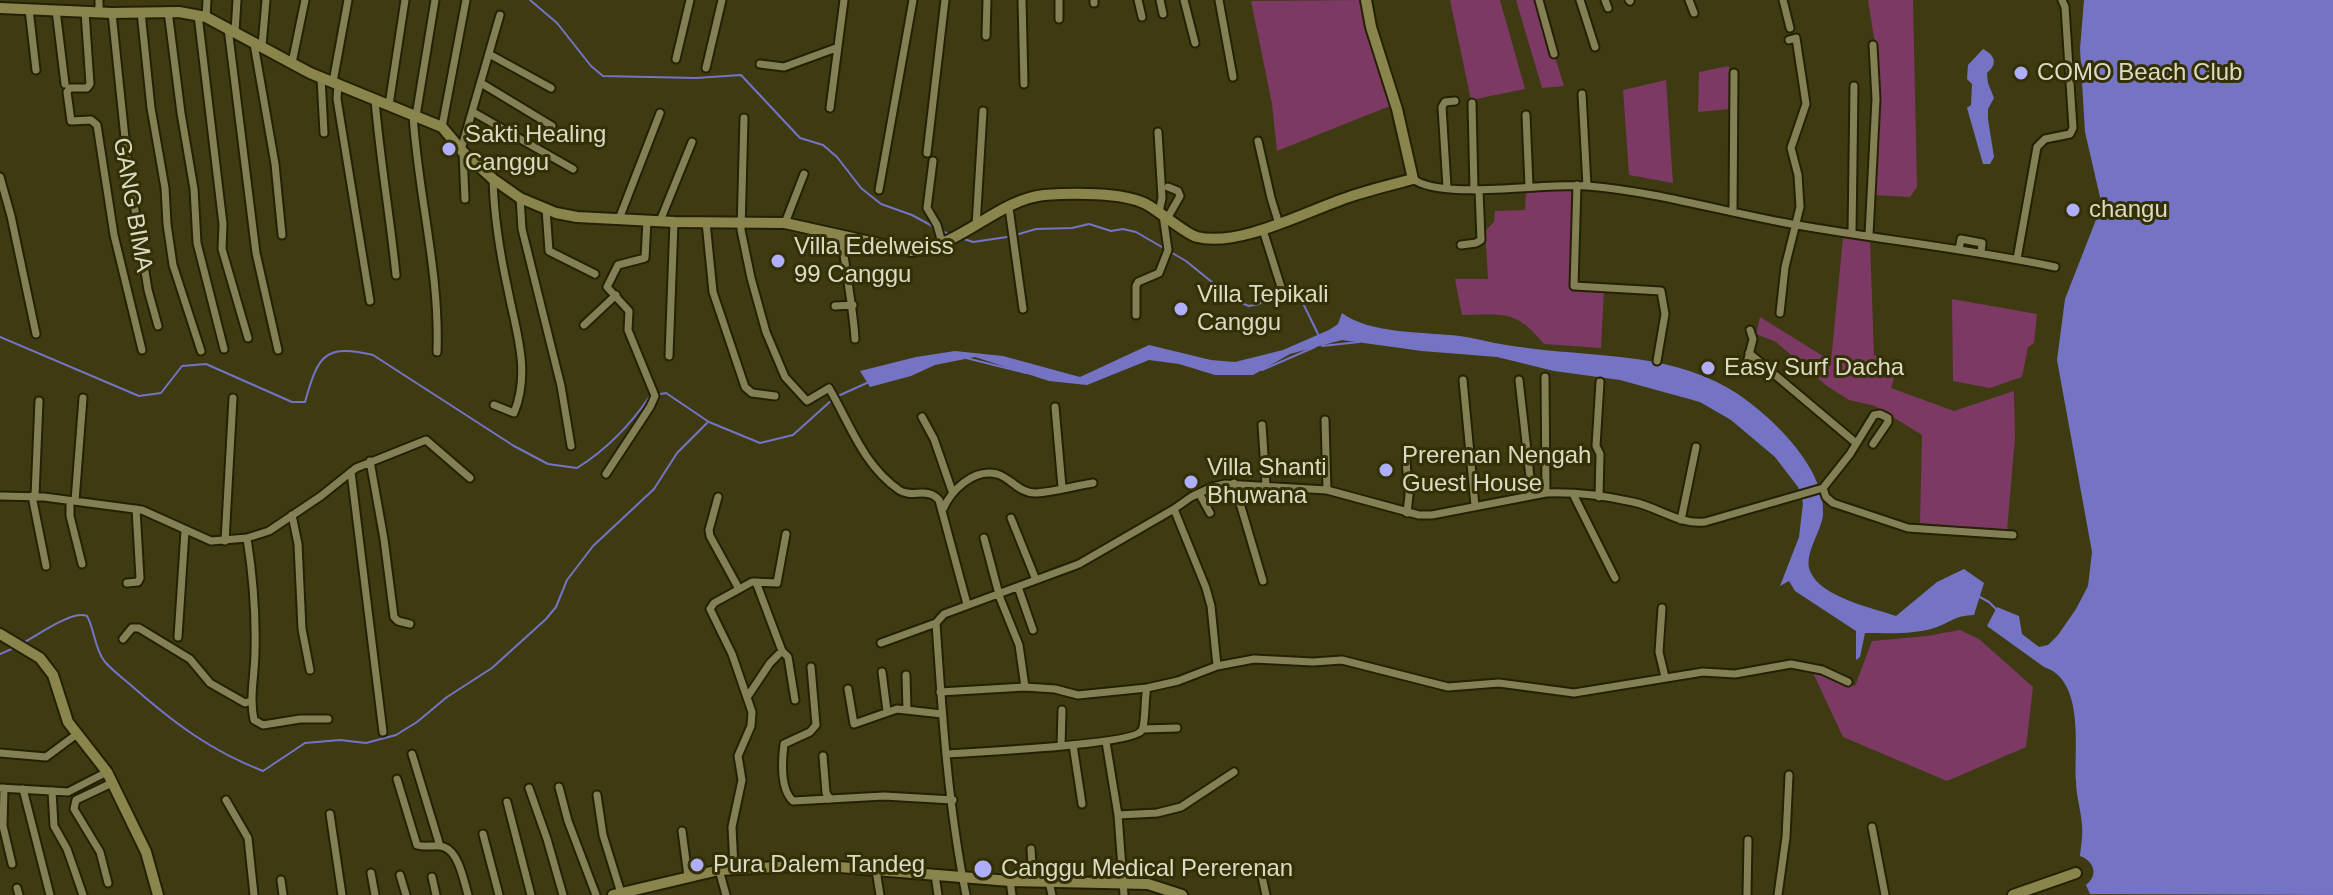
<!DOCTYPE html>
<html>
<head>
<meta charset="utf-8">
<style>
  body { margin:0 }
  canvas { display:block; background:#3e3a11 }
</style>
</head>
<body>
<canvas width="2333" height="895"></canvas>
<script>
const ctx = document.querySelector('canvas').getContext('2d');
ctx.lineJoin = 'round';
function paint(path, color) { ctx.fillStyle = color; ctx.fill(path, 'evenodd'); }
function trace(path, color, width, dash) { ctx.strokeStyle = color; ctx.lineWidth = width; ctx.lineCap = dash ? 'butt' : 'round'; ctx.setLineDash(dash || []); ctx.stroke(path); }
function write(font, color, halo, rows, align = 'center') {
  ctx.font = font + ' Helvetica,sans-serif'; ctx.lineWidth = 6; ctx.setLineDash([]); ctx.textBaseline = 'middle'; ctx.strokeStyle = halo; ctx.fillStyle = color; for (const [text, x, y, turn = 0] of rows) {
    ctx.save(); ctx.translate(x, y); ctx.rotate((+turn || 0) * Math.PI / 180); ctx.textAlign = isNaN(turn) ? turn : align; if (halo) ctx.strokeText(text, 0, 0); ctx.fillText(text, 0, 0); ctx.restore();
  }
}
paint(new Path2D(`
  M1360,0L1390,106L1277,151L1272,104L1251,1Z
  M1450,0H1500L1525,89L1471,100Z
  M1516,0H1537L1564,86L1542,88Z
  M1868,0H1913L1917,187L1910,197L1874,195L1878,138L1877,57Z
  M1729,66L1730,109L1698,112L1699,72Z
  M1666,80L1673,183L1629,175L1623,90Z
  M1574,190L1570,286L1574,291H1604L1601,348L1544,344C1515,309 1504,315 1462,315L1455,279H1488L1485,231L1494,222L1495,211L1525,210L1526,192Z
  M1843,238L1870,241L1874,355L1898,364L1891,388L1954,411L2014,391L2015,437L2007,531L1920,523L1922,435L1875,406L1849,400L1827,386L1776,342L1756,334L1760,317L1831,361Z
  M1952,299L2037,314L2034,343L2028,347L2022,377L1990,388L1953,381Z
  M1960,630L1979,639L2033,687L2026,747L1947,781L1843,737L1813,673L1855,686L1872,641L1927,636Z`), '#7b3963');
paint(new Path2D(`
  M2084,0H2333V895L2090,894L2086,885C2099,875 2094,861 2080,856C2081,846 2083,835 2082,825C2081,810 2076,796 2076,781C2074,748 2085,680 2044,667L1987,626L1997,607L2019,616L2022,634L2039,647L2048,645L2058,635L2076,609L2088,586L2092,552L2057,360L2065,299L2099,212L2100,197L2085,132L2080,49Z
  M1983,49C1995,55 1998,64 1987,73L1988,83L1994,98L1988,109V119L1994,157L1990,164H1983L1967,108L1971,105L1972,84L1967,79L1968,65Z
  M1342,313C1369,334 1426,332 1460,336C1480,339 1500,345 1520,347C1589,357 1666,352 1728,388C1766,410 1827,467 1823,515C1821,533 1802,556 1811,573C1822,597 1872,608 1896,616L1937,582L1964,569L1984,583L1974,615C1954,616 1955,620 1937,627C1916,635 1887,633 1865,633L1860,657L1856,660V631L1795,591L1789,581L1780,586L1799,537L1803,503L1798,487L1775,457L1731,420L1700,402L1620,380L1554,371L1497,357L1422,351L1342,340L1290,354L1253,375H1215L1179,364L1149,360L1087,385L1049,381L975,357L935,365L911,376L870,387L860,371L916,357L955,351L1003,356L1080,377L1149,345L1211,360L1235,362L1283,350L1329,330L1338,324Z`), '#7573c4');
trace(new Path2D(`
  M530,0L557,23L591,66L603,76L696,78L741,75L800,138L823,145L837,157L861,188L881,204L912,215L934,227
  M940,230L948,234
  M1019,234L1036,229L1072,228L1089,224L1111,231L1123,229L1136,232L1186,261L1234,300L1249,306L1259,304L1276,293L1297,291L1318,334
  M964,239L973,242L1007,237
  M0,337L139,396L161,393L182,366L206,364L292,402H305C318,357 323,343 373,355L514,446L548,464L577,468C606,450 631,424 650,396L666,393L709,422L760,443L793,435L833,399
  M1322,346L1359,342
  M966,358L1026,373
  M1262,370L1315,347
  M838,396L869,382
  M1978,596L1989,602L1998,611
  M23,643C38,635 72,610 87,616C95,630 94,648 105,662C113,671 124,679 133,687C174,723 211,751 263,771L305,743L340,740L366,743L396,735L417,722L447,697L492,668L546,619L556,607L567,580L593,546L654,489L677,453L707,423
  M0,654L14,648`), '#7573c4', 2);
const street = new Path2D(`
  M99,0V13
  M1022,0L1024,84
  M1059,0V19
  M1138,0L1142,17
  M1160,0L1163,14
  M1184,0L1195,43
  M1219,0L1233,77
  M1539,0L1554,54
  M1580,0L1595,47
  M1605,0L1608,8
  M1629,0L1630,1
  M1689,0L1694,13
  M1783,0L1790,28
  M1094,3V0
  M29,9L36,70
  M56,10L65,84
  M168,11L181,113L194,189L197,243L224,349
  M85,12L90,84L87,88H70L67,92L71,121L91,120L97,125L114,235L142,350
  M141,12L151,108L165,188L167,224L173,265L201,351
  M112,13L128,167L148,290L158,326
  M198,15L223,224L222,249L248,338
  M206,17L207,0
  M228,28L256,253L278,350
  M235,32L237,0
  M986,36L987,0
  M254,44L275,164L282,235
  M262,46L266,0
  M489,54L551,88
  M676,59L690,0
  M292,63L305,0
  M760,64L784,67L836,48
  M706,68L722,0
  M321,78L324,133
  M333,82L348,0
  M481,83L552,126
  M338,84L337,99L370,301
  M1582,94L1587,186
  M375,100C380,159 390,216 396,275
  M1472,103L1474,190
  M389,105L405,0
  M830,108L844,0
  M473,112L573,169
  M413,115C418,195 440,272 437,352
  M1526,115L1529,186
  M416,116L435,0
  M744,118L741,230L751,278L766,332L785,377L807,401L829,388C850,424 863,465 899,490C912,499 927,486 939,500L967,604
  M442,127L466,0
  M1158,132L1162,198L1159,212
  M1258,141L1271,198L1279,224
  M461,150L500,15
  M463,153L465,199
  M927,153L945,0
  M933,161L927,208L937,225L942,243
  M0,177L11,216L36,334
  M493,179C494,216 500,254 508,290C516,332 531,371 514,413L494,405
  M1413,179C1443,201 1547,182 1588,186C1659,192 1727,213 1797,225C1883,240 1969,249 2055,267
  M1577,185L1574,286L1661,291L1665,314L1657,361
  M1168,187L1178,191L1180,196L1168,217
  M1447,187L1442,107L1445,102L1455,101
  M879,190L913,0
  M520,198L522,229L561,386L571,446
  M1009,208L1023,309
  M546,209L549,251L595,274
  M1733,211L1734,73
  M619,219L660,113
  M660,221L692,142
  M706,222L713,292L745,387L752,393L775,396
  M785,223L804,174
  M976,226L983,111
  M1263,230L1281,287
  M1852,233L1854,86
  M1869,235L1876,99L1873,45
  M842,237C845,271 853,305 855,339
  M1461,245L1476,243L1481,240L1479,190
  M1959,249L1961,239L1982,243L1981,253
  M2017,259L2037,147L2045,139L2070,134L2073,128L2065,7L2062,0
  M835,306L853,305
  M1780,313L1785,267L1800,207L1798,175L1791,148L1806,104L1796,38L1789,40
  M1136,315V286L1138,282L1159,273L1168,250L1163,215
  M584,325L616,295
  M1749,353L1856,443
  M669,356L674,222
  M1747,363L1753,339L1750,330
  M1545,377L1546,493
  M1463,380L1475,506
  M1519,380L1532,495
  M1055,407L1062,487
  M922,417L934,439L952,491
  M1325,420L1327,490
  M1262,425L1266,485
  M370,461L384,539L394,617L398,621L410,624
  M1406,461L1409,495L1407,513
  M351,472L383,732
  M606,474L650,407L655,396L628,330L629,311L607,287L618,265L645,258L647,221
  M1234,483L1263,581
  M1823,488L1826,497L1833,503L1908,528L2013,535
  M1823,488L1850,454L1874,415L1880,414L1888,418V422L1873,444
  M1199,493L1210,513
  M1573,494L1615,578
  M0,496L44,497L142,510L211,541L247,538L269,531L321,496L356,468L426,440L470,478
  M32,496L46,566
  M35,496L39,401
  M718,497L709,530L710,536L739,589
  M1599,497L1600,454L1596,446L1600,382
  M70,501V516L82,564
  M75,501L83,398
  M943,509C951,491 973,468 997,474C1011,478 1020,494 1036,493C1054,492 1074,486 1093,483
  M1174,509L1206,588L1211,606L1217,666
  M292,515L298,544L302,629L310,670
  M1011,518L1036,580
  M1681,520L1696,447
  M247,538C253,576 256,613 255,651C255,674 249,697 254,720L263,725L300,719H328
  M984,538L1000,598L1019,645L1025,687
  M225,541L233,398
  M756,582L782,651L788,657L795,700
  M127,583L138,582L140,578L136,509
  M1018,587L1033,630
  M1662,608L1659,652L1665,677
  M178,637L185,531
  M123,639L132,628H139L190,659L210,683L245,703L251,701
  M881,643L936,623
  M811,667L816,725L810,732L784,744C782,760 780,789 793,801L884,796L953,800
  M882,672L887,711
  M906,675L907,710
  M848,689L854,724L897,709L942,714
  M940,692L1025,687L1055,689L1078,695L1147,688
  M748,696L770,663L782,651
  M1143,729L1177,728
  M1106,742L1118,815L1124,895
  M1073,745L1082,804
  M1061,746L1062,710
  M0,753L46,757L77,734
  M412,754L440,846
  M947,754C972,752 1135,745 1142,730C1146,722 1144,699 1147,688L1178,681L1217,666L1254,659L1313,662L1342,660L1448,687L1499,683L1574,693L1703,672L1735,674L1791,664L1822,670L1848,682
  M823,756L826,793L830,799
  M397,779L417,845C426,848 436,844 444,847C459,852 464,882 468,895
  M559,787L568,821L596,895
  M0,788L68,792L107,772
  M4,788L3,826L12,864
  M529,788L547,839L563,895
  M23,789L50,895
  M52,791L54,826L67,849L83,895
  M597,795L603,835L621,893
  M226,800L248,838L254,895
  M507,802L531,895
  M330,814L342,895
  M1118,815L1157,813L1181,807L1234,772
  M1872,827L1885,895
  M682,831L688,876
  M483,834L499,895
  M1031,849L1033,882
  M734,868L732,827L742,780L738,756L751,726L752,712L732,654L710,609L714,603L752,582L777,583L786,534
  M719,870L726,895
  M876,870L880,895
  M1261,872L1266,895
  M371,873L375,895
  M400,875L406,895
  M935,875L938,895
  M432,877L436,895
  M281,880L283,895
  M1010,881L1012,895
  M1049,882L1052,895
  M108,883L100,852L74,809L76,800L112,783
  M17,888L19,895
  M966,895C948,806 942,713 936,623L944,614L1079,564L1174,509L1191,497L1212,487L1225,484L1327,490L1419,515H1432L1546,493C1574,492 1606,496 1633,502C1658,507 1679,525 1705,522L1823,488
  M1747,895L1748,840
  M1778,895L1786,837L1789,775`);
const secondary = new Path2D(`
  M0,8L112,13L179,12L206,17L310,73L442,127L463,152L493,179L520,198L556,213L577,217L674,222L785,223L911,251C961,247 997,200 1044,195C1071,193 1123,192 1146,204C1161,212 1184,233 1197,237C1241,248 1312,208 1355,195C1374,189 1394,184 1413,179L1397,109L1371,27L1366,0
  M0,634L40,658L53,675L68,722L107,772L146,852L158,895
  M613,895L719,870L815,865L1010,881L1148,884L1182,895
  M2013,895L2076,873`);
trace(street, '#242102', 11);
trace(secondary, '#242102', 14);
trace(street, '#848056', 7);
trace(secondary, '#8a844d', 10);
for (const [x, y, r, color] of [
  [2021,73,8,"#aeaefb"],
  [449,149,8,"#aeaefb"],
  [2073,210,8,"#aeaefb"],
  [778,261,8,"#aeaefb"],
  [1181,309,8,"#aeaefb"],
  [1708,368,8,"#aeaefb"],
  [1386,470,8,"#aeaefb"],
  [1191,482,8,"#aeaefb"],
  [697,865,8,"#aeaefb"],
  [983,869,10,"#aeaefb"]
]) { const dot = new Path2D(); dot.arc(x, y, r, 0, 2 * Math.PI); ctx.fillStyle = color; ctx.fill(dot); trace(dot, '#343005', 3); }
write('24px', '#dcdac4', '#343005', [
  ["COMO Beach Club",2037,73],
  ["Sakti Healing",465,135],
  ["Canggu",465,163],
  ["changu",2089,210],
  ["Villa Edelweiss",794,247],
  ["99 Canggu",794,275],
  ["Villa Tepikali",1197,295],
  ["Canggu",1197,323],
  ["Easy Surf Dacha",1724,368],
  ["Prerenan Nengah",1402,456],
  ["Guest House",1402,484],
  ["Villa Shanti",1207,468],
  ["Bhuwana",1207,496],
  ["Pura Dalem Tandeg",713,865],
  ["Canggu Medical Pererenan",1001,869]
], 'left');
write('24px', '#dcdac4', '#343005', [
  ["GANG BIMA",132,205,80]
]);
</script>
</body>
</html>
